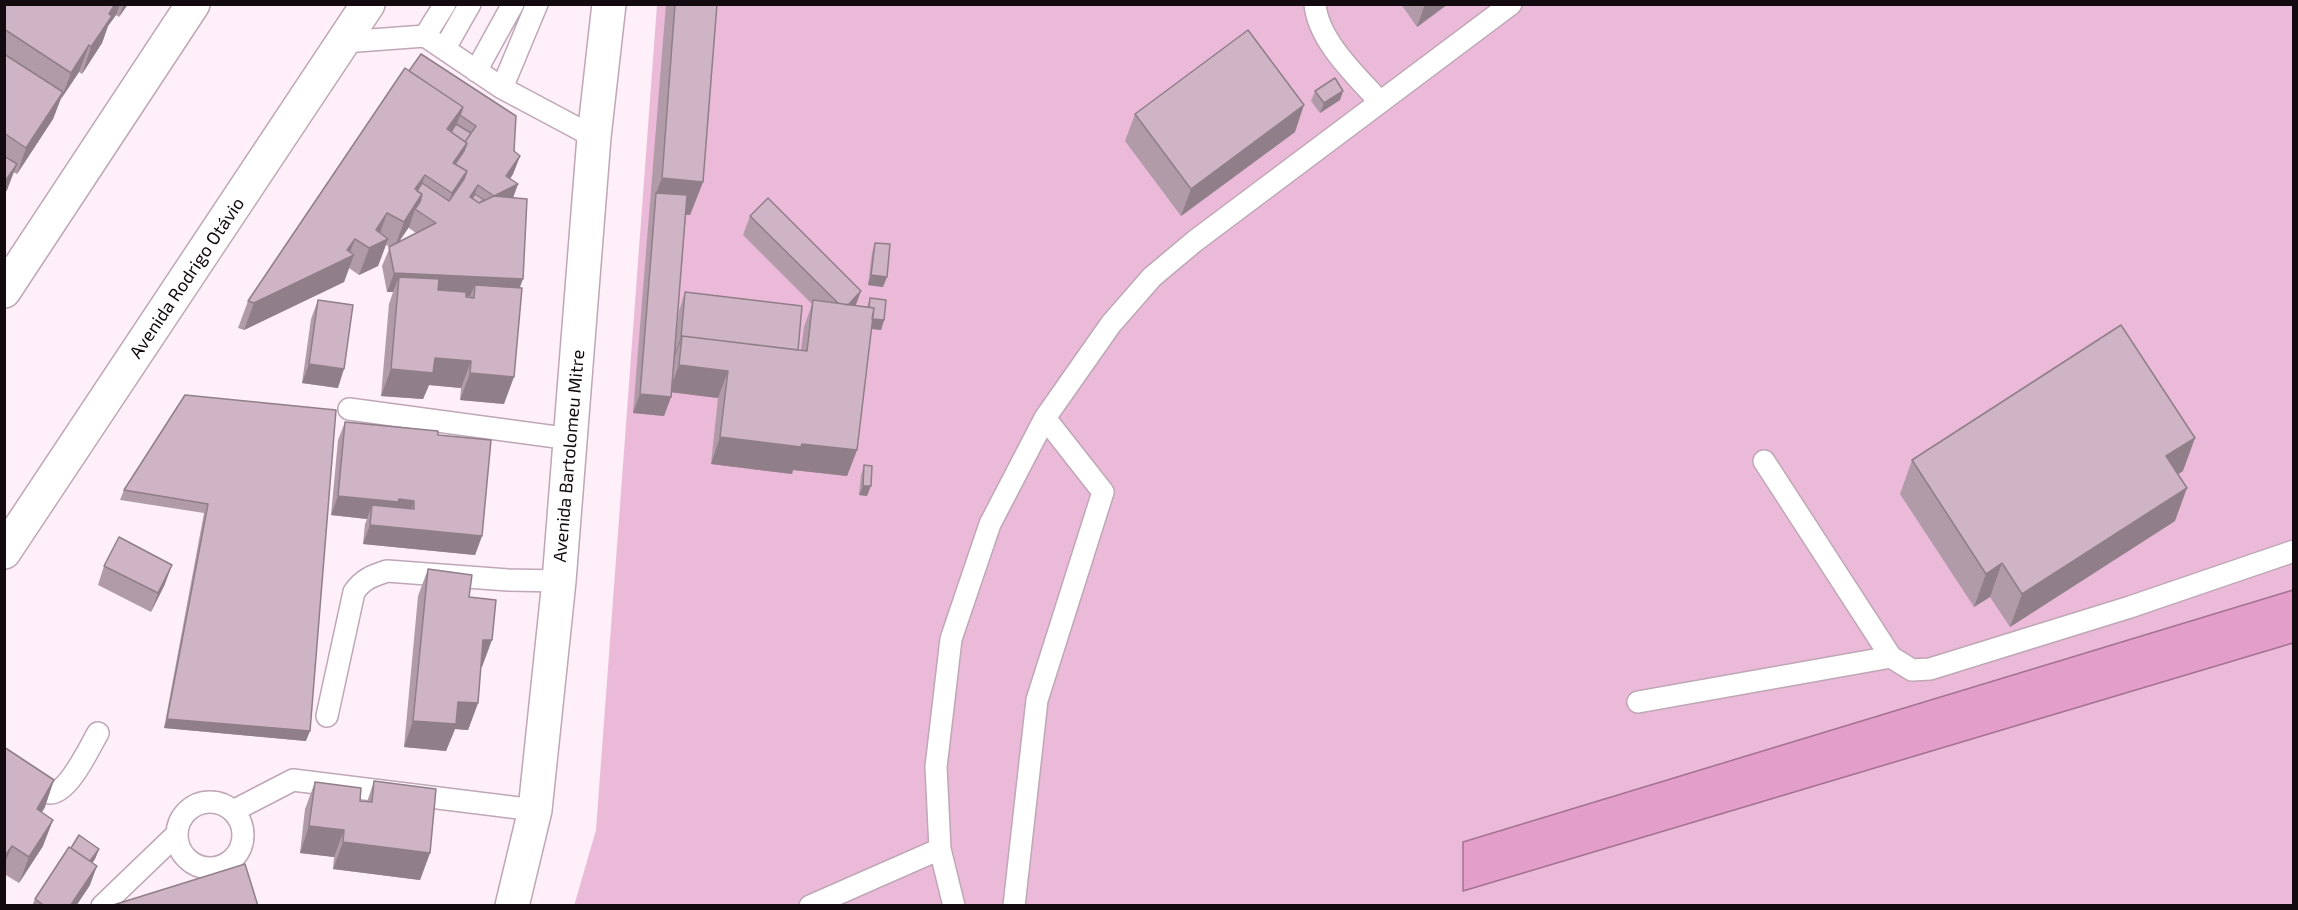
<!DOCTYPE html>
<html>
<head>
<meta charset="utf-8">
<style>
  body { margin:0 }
  #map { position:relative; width:2298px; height:910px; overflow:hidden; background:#ffeff8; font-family:"Exo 2",sans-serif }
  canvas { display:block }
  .frame { position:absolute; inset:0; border:6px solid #120a0f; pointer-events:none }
</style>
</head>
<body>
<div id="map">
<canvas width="2298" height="910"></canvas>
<div class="frame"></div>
</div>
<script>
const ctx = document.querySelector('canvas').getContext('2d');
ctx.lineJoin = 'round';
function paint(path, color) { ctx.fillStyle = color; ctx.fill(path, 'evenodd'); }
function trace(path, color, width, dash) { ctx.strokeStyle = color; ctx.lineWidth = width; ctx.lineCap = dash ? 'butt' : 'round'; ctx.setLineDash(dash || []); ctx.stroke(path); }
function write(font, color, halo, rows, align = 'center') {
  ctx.font = font + ' "Exo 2",sans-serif'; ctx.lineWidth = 6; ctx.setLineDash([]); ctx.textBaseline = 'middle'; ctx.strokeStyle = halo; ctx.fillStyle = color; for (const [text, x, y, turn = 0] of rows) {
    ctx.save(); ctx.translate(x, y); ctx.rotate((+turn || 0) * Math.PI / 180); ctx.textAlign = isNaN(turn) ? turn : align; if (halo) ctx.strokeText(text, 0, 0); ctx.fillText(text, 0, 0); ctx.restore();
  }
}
paint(new Path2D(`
  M657,5H2293V905L574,906L596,830Z`), '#eabad8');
const water = new Path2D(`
  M2293,590V643L1463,891V842Z`);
paint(water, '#e39eca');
trace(water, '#a47292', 1.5);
const service = new Path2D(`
  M537,4L502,88L594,137
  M1315,4C1318,41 1357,76 1380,102
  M425,36L502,88
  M344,42L425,36L445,4
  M445,48L470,4
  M476,71L513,4
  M349,409L571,439
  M1764,461L1891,657L1912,670L1930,669L2130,607L2294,551
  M1638,702L1891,657
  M327,716L354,592C363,579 372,576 387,571L508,580L559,581
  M4,769C17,777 34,793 50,793C69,793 89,748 98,733
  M177 835a33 33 0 1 1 66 0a33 33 0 1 1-66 0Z
  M233,811L293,780L535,810
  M102,906L177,834
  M810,906L940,849
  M954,906L940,849L936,767L951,639L990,524L1045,418L1111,324L1152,277L1195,241L1511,4
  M1014,906L1037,700L1103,492L1045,418`);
const secondary = new Path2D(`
  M4,291L193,4
  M4,552L368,4
  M512,906L535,810L559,581L594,137L609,4`);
trace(service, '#bfa7b6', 24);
trace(secondary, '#bfa7b6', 36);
trace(service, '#fff', 21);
trace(secondary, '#fff', 33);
paint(new Path2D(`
  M4,4H128L119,17L116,15L108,26L102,43L82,74L79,72L61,99L53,119L17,174L13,172L7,190L4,194Z
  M666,4H717L703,182L690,215H686L676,336L679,311L685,292L798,350H801L804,327L812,304L743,235L750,216L856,306L867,307L870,298L884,320L881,330L871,329L857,450L847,476L793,470L792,474L711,464L718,398L671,392V397L664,416L633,413Z
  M1401,4H1448L1417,27Z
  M405,68L520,156L513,174L510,179L518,184L513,198L520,288L504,404L460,400L461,388L429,385L423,399L381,396L389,304L393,292H387L382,266L390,247L386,245L378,266L359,275L349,268L344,282L244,330L238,328L248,301ZM409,227V228L416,233L398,243Z
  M1315,91H1343L1340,100L1320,113L1311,101Z
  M1135,114L1295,132L1181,216L1125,141Z
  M875,243L883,287L868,285L872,253Z
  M318,300L338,388L302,383L311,319Z
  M185,395L306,741L164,728L204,513L120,500L124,490Z
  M345,422L438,435L482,536L475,555L363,544L365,524L367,519L331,515L338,440Z
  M1912,460L2183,471L2178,474L2175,521L2010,627L1990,597L1974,607L1900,494Z
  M864,465L867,496L859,495L861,475Z
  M104,566L165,584L151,612L98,585Z
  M428,569L469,597L482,667H481L478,703L468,730L455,729L446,751L404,747L418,596Z
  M4,747L45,807L42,812L43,846L19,883L4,874Z
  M374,781L430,853L420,880L333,869L334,857L300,853L305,809L315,782L360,801L367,802Z
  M71,848L99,849L95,859L92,863L90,885L76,906H32L35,899Z`), '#b19ba9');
paint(new Path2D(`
  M115,4H120L116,15L108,26L102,43L82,74L91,47L109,14Z
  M124,4H128L119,17Z
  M1425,4H1448L1417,27Z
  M89,45L79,72L61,99L71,73Z
  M1343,91L1340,100L1320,113L1324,103Z
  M63,92L53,119L17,174L26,148Z
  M1304,105L1295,132L1181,216L1191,189Z
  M463,107L453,134L447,129Z
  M467,143L457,170L453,163Z
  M520,156L513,174L501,192L518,184L511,203L494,196Z
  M17,164L7,190L4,194V183Z
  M467,171L457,198L442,220L452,193Z
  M425,175L416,200L415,189Z
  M662,178L703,182L690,215L655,212L656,193Z
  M478,185L471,204L470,197Z
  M422,194L417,210L415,209L409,227L394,249L404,222Z
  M387,213L378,239H388L378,266L359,275L376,230Z
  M355,239L348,258L354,255L344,282L244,330L254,303L347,250Z
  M394,273L523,279L516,298L475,285L470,296L397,292L399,277L393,292H387Z
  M871,275L887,277L883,287L868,285Z
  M861,291L854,310L843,309Z
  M869,318L884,320L881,330L866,328Z
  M681,337H682L675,356H674Z
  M435,358L471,361L461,388L429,385L423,399L381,396L391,369Z
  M309,364L344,369L338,388L302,383Z
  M679,365L728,371L718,398L669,392Z
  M470,373L514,377L504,404L460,400Z
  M640,394L671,397L664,416L633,413Z
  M720,437L802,444L857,450L847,476L793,470L792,474L711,464Z
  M2195,438L2183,471L2154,489L2166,456Z
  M863,486H871L867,496L859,495Z
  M2187,488L2175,521L2010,627L2022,594Z
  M338,496L399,499L414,501L408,520L372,505L367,519L331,515Z
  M370,525L482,536L475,555L363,544Z
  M2002,563L1990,597L1974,607L1986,574Z
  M172,565L165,584L151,612L158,593Z
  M483,640H492L482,667H474Z
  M458,702L478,703L468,730L455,729L446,751L404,747L413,721Z
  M167,719L310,731L306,741L164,728Z
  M54,780L45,807L27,836L37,809Z
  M53,820L43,846L19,883L29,857Z
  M309,826L344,830L334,857L300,853Z
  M343,842L430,853L420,880L333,869Z
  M12,846L4,865V857Z
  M99,849L95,859L84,874L87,865Z
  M97,866L90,885L76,906H70Z`), '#907e89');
const building = new Path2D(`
  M4,4H115L109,14L112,16L91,47L89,45L71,73L4,29Z
  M675,4H717L703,182L662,178Z
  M1248,30L1304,105L1191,189L1135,114Z
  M4,54L63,92L26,148L4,133Z
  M421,54L516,116L514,151L520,156L506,176L518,184L494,196L527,199L523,279L394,273L389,247L436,223L415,209L420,202L422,194L417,191L422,183L449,201L464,179L467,171L455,164L464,151L467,143L465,142L476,126L460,115L463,107L409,71ZM478,185L494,196L479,203L470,197Z
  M405,68L463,107L447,129L467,143L453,163L467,171L452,193L425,175L415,189L422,194L404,222L387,213L376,230L388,239L369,248L355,239L347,250L354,255L254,303L248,301Z
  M1335,78L1343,91L1324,103L1315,91Z
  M456,124L471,133L465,142L451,132Z
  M4,156L17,164L4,183Z
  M656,193L687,195L671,397L640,394Z
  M475,194L484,200L479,203L472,198Z
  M768,198L861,291L848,305L838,303L750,216Z
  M875,243L890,244L887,277L871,275Z
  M399,277L439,279L438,290L466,292V297L474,298L475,285L522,288L514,377L470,373L471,361L435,358L433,373L391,369Z
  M685,292L802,306L798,350L682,336V337H681Z
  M870,298L886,300L884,320L872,319L874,308L869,307Z
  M318,300L353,305L344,369L309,364Z
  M813,300L874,308L857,450L802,444L801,447L720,437L728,371L679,365L682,336L807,351Z
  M2121,325L2195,438L2166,456L2187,488L2022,594L2002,563L1986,574L1912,460Z
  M185,395L336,410L310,731L167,719L208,504L124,490Z
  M345,422L438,431V435L491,440L482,536L370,525L372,505L414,509V501L399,499L398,502L338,496Z
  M864,465L872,466L871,486H863Z
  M119,537L172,565L158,593L104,566Z
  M428,569L472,575L469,597L496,600L492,640H483L478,703L458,702L456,724L413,721Z
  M4,747L54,780L37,809L53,820L29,857L12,846L4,857Z
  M374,781L436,789L430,853L343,842L344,830L309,826L315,782L361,788L360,801L372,802Z
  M79,835L99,849L90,861L71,848Z
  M69,847L97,866L70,906H45L35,899Z
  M245,864L258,906H110Z`);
paint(building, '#ceb4c4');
trace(building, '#907e89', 1.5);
write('18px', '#120a0f', '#fff', [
  ["Avenida Rodrigo Otávio",187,278,-56],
  ["Avenida Bartolomeu Mitre",569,456,-85]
]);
</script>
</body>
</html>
